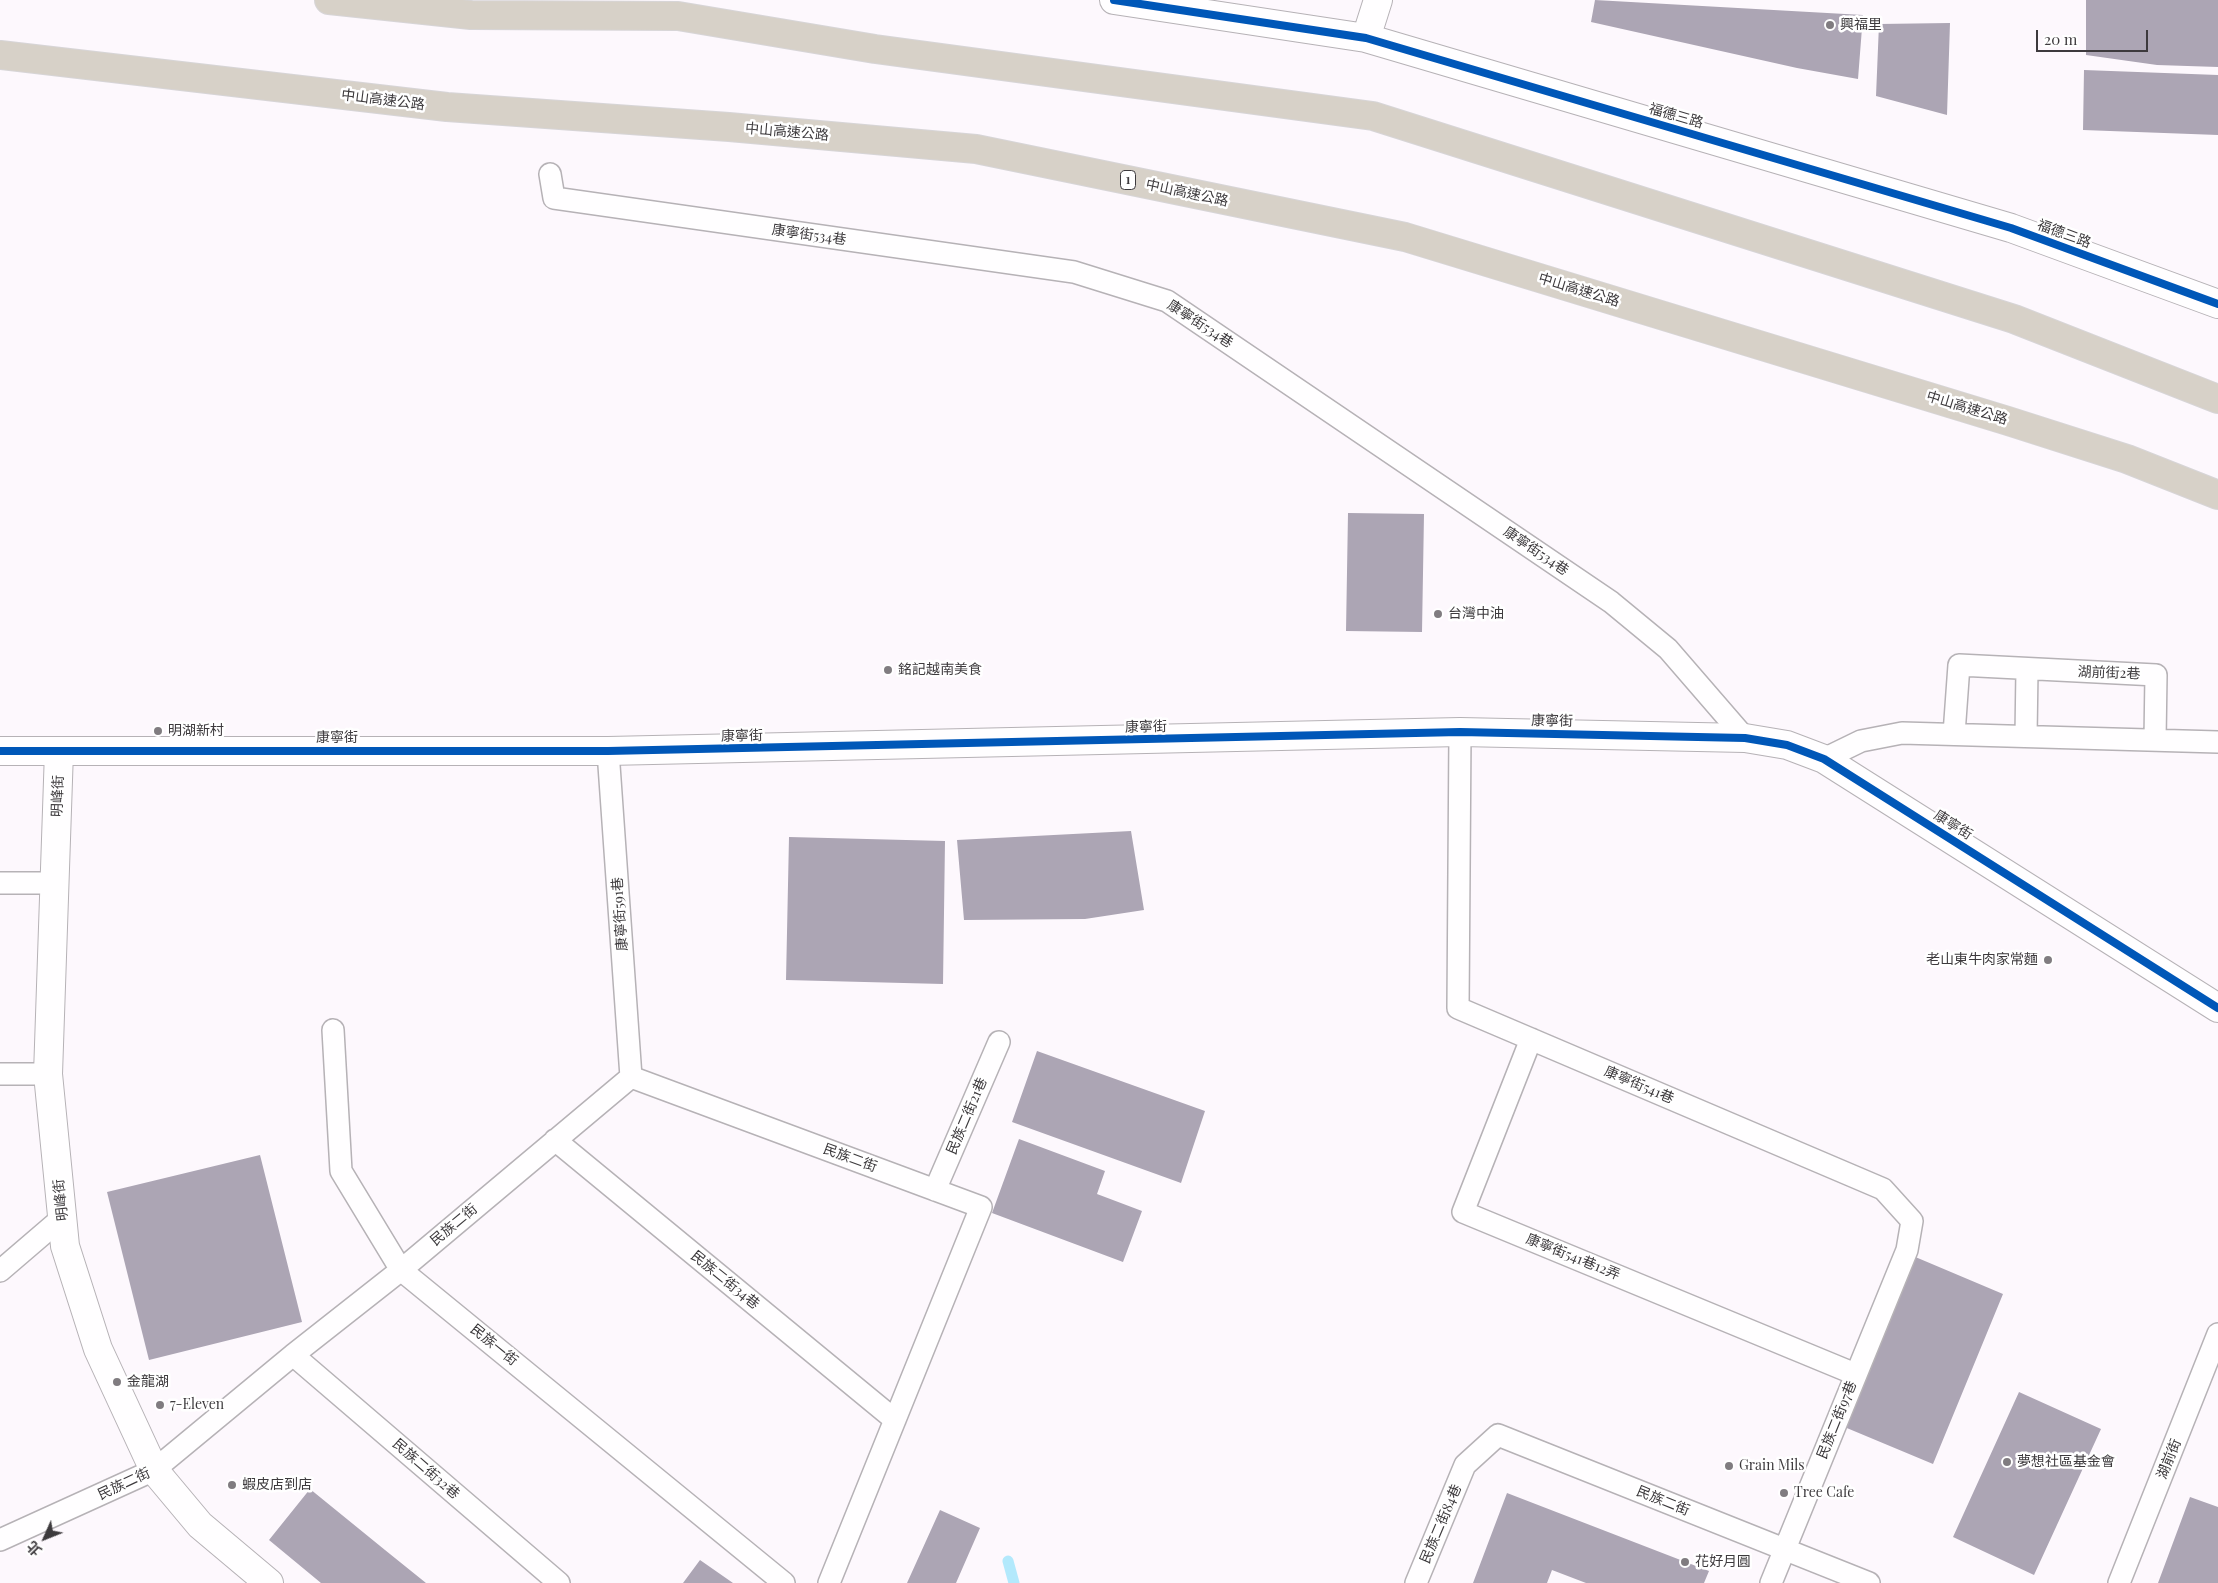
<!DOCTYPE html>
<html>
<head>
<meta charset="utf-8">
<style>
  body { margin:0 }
  #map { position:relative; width:2218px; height:1583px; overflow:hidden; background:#fdf8fd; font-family:"Playfair Display","Noto Sans TC",serif }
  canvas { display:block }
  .north { position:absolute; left:20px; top:1513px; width:50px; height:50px; -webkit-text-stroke:4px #fff; paint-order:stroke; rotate:226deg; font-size:14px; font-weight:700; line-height:20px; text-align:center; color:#3d3a3d }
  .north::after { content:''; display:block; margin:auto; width:18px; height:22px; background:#3d3a3d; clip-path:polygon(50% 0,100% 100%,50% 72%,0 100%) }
  .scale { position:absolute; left:2036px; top:30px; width:112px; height:22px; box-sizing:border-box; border:2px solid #3d3a3d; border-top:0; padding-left:6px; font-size:15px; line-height:18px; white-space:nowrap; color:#3d3a3d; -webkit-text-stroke:4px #fff; paint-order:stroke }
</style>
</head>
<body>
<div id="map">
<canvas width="2218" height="1583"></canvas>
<div class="north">北</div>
<div class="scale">20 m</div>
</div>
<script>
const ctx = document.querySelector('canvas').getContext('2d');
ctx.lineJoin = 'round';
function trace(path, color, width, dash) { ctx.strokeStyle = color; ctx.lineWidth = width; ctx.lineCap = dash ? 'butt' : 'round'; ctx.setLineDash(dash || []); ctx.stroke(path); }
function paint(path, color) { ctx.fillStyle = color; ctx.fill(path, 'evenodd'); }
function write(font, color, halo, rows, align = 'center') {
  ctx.font = font + ' "Playfair Display","Noto Sans TC",serif'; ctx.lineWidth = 5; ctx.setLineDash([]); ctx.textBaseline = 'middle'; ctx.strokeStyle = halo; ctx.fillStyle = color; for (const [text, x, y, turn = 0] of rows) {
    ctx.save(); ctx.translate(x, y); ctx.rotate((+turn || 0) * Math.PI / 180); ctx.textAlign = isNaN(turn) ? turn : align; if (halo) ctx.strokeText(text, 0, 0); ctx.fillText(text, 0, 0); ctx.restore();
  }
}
trace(new Path2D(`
  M1008,1561L1014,1583`), '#b3e9fc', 11);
paint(new Path2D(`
  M1595,0L1863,15L1858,79L1797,68L1591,22Z
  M2086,0H2218V67L2157,65L2086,55Z
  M1950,23L1947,115L1876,96L1879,24Z
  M2084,70L2218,75V135L2083,130Z
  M1348,513L1424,514L1422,632L1346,631Z
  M1131,831L1144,910L1085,919L964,920L957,840Z
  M789,837L945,841L943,984L786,980Z
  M1037,1051L1205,1111L1181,1183L1012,1122Z
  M1019,1139L1105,1171L1097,1194L1142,1211L1123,1262L992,1213Z
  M260,1155L302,1322L149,1360L107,1192Z
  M1913,1256L2003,1294L1933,1464L1842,1426Z
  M2019,1392L2101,1429L2034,1575L1953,1537Z
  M310,1489L385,1550L426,1583H321L269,1540Z
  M1507,1493L1709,1571L1704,1583H1586L1552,1570L1547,1583H1473Z
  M2190,1497L2218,1507V1583H2158Z
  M940,1510L980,1528L956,1583H907Z
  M700,1560L733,1583H683Z`), '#aca5b4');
const lane = new Path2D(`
  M550,174L554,198L1074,272L1167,301L1611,602L1668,649L1745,738
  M1460,732L1458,1008L1883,1189L1912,1221L1907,1250L1771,1583
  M1954,734L1959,665L2156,675L2155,740
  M2026,736L2027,670
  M608,751L631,1077
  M1824,759L1861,741L1902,733L2218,742
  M0,883H55
  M333,1030L341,1171L401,1270L784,1583
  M1531,1039L1463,1212L1855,1374
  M0,1074H48
  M555,1140L895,1420
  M935,1190L999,1042
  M0,1271L63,1217
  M293,1355L559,1583
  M0,1540L154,1470L293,1355L401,1270L631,1077L981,1207L829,1583
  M1416,1583L1465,1465L1498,1435L1869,1583
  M2119,1583L2218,1334`);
const secondary = new Path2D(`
  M1114,0L1366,38L2011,228L2218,304
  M1366,38L1378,0
  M0,751H608L1460,732L1745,738L1787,745L1824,759L2218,1008
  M59,751L48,1074L65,1246L98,1349L154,1470L200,1525L269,1583`);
const highway = new Path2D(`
  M329,0L471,15L678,16L875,49L1373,116L2014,319L2218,399
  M0,55L447,107L729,127L976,149L1405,237L2008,421L2127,459L2218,495`);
trace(lane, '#b6b2b6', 24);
trace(secondary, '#b6b2b6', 30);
trace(highway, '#d7d5d7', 30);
trace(lane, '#fffeff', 21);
trace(secondary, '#fffeff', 28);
trace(highway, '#d7d1c8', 28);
trace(new Path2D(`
  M1114,0L1366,38L2011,228L2218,304
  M0,751H608L1460,732L1745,738L1787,745L1824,759L2218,1008`), '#0057b8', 8);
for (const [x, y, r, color] of [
  [1830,25,5,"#807c80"],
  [1438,614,5,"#807c80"],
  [888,670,5,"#807c80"],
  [158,731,5,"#807c80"],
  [2048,960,5,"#807c80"],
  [117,1382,5,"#807c80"],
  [160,1405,5,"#807c80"],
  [2007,1462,5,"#807c80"],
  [1729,1466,5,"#807c80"],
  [232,1485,5,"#807c80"],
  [1784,1493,5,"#807c80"],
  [1685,1562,5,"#807c80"]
]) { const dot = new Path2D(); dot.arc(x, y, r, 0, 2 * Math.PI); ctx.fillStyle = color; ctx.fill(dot); trace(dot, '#fff', 2); }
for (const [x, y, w] of [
  [1128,180,15]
]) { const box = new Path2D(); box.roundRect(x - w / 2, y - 9.5, w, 19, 4); ctx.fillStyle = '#fff'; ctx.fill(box); trace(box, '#3d3a3d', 1); }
write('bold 12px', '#3d3a3d', null, [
  ["1",1128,180]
]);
write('14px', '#3d3a3d', '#fff', [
  ["興福里",1840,25],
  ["台灣中油",1448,614],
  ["銘記越南美食",898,670],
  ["明湖新村",168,731],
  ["老山東牛肉家常麵",2038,960,"right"],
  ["金龍湖",127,1382],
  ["7-Eleven",170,1405],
  ["夢想社區基金會",2017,1462],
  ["Grain Mils",1739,1466],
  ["蝦皮店到店",242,1485],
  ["Tree Cafe",1794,1493],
  ["花好月圓",1695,1562]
], 'left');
write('14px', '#3d3a3d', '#fff', [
  ["中山高速公路",383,100,7],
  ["福德三路",1676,116,16],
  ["中山高速公路",787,132,5],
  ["中山高速公路",1187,193,12],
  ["福德三路",2064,234,20],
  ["康寧街534巷",809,235,8],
  ["中山高速公路",1579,290,17],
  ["康寧街534巷",1200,324,33],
  ["中山高速公路",1967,408,17],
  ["康寧街534巷",1536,551,34],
  ["湖前街2巷",2109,673,2],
  ["康寧街",1552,721,1],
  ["康寧街",1146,727,-1],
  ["康寧街",742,736,-1],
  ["康寧街",337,738],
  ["明峰街",58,796,-88],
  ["康寧街",1953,825,32],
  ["康寧街591巷",620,914,-94],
  ["康寧街541巷",1639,1085,23],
  ["民族二街21巷",967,1116,-67],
  ["民族二街",850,1158,20],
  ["明峰街",61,1200,-96],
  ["民族二街",454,1225,-40],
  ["康寧街541巷12弄",1573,1257,22],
  ["民族二街34巷",725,1280,39],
  ["民族一街",494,1345,39],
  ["民族二街97巷",1837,1420,-68],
  ["湖前街",2169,1459,-68],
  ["民族二街32巷",426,1469,41],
  ["民族二街",124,1484,-25],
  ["民族二街",1663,1501,22],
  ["民族二街84巷",1441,1524,-67]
]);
</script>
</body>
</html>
